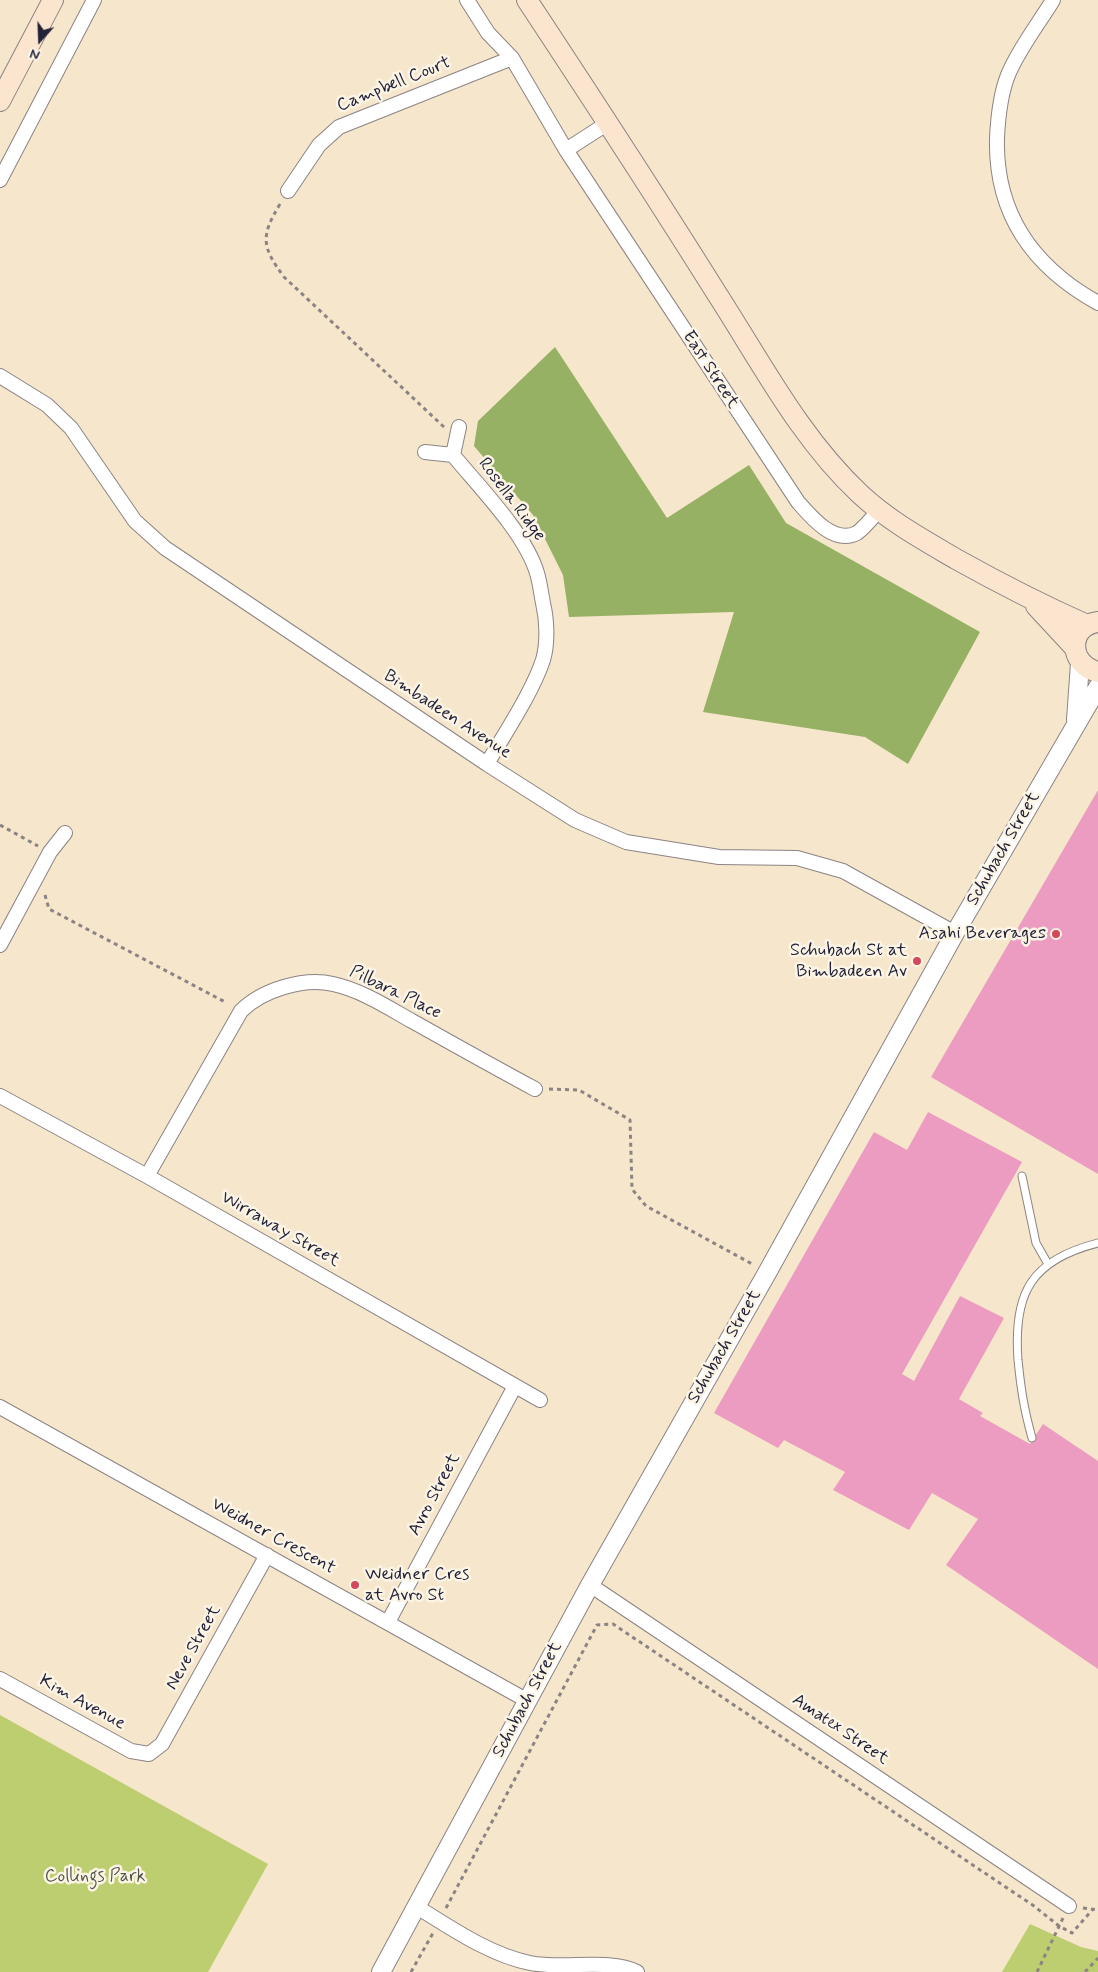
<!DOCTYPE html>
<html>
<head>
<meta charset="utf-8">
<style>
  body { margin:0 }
  #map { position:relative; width:1098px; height:1972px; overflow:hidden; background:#f6e6cc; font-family:Mynerve,sans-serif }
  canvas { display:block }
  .north { position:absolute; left:15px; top:15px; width:50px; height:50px; -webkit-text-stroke:4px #fcf5e5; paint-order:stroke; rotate:200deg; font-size:14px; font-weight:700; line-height:20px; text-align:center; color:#22223b }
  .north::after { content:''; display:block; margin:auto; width:18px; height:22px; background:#22223b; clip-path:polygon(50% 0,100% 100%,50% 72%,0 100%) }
</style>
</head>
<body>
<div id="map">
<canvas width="1098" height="1972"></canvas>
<div class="north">N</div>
</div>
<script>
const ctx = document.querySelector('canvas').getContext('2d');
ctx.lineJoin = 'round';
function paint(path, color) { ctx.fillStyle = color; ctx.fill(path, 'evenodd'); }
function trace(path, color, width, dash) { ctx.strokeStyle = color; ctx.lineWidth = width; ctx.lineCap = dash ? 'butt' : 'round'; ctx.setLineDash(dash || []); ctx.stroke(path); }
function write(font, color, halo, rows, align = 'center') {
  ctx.font = font + ' Mynerve,sans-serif'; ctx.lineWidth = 5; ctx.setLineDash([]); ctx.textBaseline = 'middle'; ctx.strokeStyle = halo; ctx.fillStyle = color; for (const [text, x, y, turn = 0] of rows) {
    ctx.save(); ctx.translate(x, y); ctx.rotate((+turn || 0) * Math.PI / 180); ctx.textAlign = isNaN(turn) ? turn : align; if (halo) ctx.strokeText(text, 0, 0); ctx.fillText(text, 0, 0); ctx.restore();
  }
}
paint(new Path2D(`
  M0,1715L268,1864L208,1972H0Z
  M1030,1924L1081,1947L1098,1951V1972H1002Z`), '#bdce71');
paint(new Path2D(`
  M555,347L667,518L749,465L786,523L980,632L908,764L865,737L703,712L734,612L569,617L563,575L533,515L474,446L478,421Z`), '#96b163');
paint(new Path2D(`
  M1098,790V1174L931,1077Z
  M928,1112L1022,1162L902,1374L914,1381L960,1296L1004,1318L959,1399L983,1413L980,1416L1030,1444L1043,1424L1098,1461V1669L946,1565L978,1519L932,1493L909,1530L833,1490L845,1472L784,1440L778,1448L714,1413L874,1132L907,1150Z`), '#ec9cc1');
const service = new Path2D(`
  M1022,1176L1036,1243L1048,1264
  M1032,1438C1024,1409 1021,1390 1018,1360C1013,1293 1031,1260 1098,1243`);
const minor = new Path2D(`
  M467,0L488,33L512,58L566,150L798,502C811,517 834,545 857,533C865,527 872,518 879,510
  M1053,0C1039,23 1018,50 1008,75C1000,95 998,117 997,138C995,214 1033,267 1098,303
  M566,150L608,123
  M0,180L94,0
  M288,191L319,145L339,127L512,58
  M0,376L47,405L71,428L135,521L165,548L487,764L575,820L626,842L719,857L797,858L843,871L955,933
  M425,452L453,455C480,488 525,533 537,573C540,583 541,593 543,603C547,620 548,643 543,660C532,693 505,733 487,764
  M453,455L459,427
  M0,945L50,852L65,833
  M0,1096L147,1176L540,1400
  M147,1176L241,1011C262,990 304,977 333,984C361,990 387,1007 412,1021C453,1044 494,1067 535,1089
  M0,1407L528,1701
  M590,1585L1069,1906
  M388,1622L515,1386
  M0,1679L131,1751L149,1754L162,1744L267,1555
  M417,1907C451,1928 490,1955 530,1963C563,1970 608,1958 637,1972`);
const tertiary = new Path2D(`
  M1076,720L1080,663
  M381,1972L590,1585L767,1273L955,933L1098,687`);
const secondary = new Path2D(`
  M527,0C591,97 655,195 717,294C761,362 800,438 860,494C889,521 922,539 956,559C999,583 1042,605 1087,625
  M0,101L53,0
  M1036,606L1075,648
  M1098,622C1067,626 1068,665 1098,672`);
trace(service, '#8c8484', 9);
trace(minor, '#8c8484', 16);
trace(tertiary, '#8c8484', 20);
trace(secondary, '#8c8484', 22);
trace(new Path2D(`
  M280,204C260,237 262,247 284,277L444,427
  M0,825L38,846
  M45,895L49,909L227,1003
  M549,1089L579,1090L630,1120L632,1189L646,1206L754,1265
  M446,1908L597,1625L613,1624L1034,1906L1059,1926L1072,1933L1093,1909
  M1083,1908L1098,1910
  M411,1972L433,1933
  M1037,1972L1063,1918
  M1085,1972L1098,1958`), '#8c8484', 3, [4, 4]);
trace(service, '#fff', 7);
trace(minor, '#fff', 14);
trace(tertiary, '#fff', 18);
trace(secondary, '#fce5cf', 20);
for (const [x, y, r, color] of [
  [1056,934,5,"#d1495b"],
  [917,961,5,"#d1495b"],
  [355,1585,5,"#d1495b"]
]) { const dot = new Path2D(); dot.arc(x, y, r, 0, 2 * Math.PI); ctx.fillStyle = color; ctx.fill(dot); trace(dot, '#fcf5e5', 2); }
write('18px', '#22223b', '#fcf5e5', [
  ["Campbell Court",394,85,-22],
  ["East Street",710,370,57],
  ["Rosella Ridge",511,500,53],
  ["Bimbadeen Avenue",447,715,33],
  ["Schubach Street",1004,849,-60],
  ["Pilbara Place",395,993,26],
  ["Wirraway Street",280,1230,30],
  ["Schubach Street",725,1347,-60],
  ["Avro Street",435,1495,-62],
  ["Weidner Crescent",273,1537,29],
  ["Neve Street",194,1648,-61],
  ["Schubach Street",528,1700,-62],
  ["Kim Avenue",82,1703,29],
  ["Amatex Street",840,1730,34]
]);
write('18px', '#22223b', '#fcf5e5', [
  ["Asahi Beverages",1046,934],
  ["Schubach St at",907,951],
  ["Bimbadeen Av",907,972],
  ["Weidner Cres",365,1575,"left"],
  ["at Avro St",365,1596,"left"]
], 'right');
write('18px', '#50564b', '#fcf5e5', [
  ["Collings Park",95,1877]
]);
</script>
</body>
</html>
